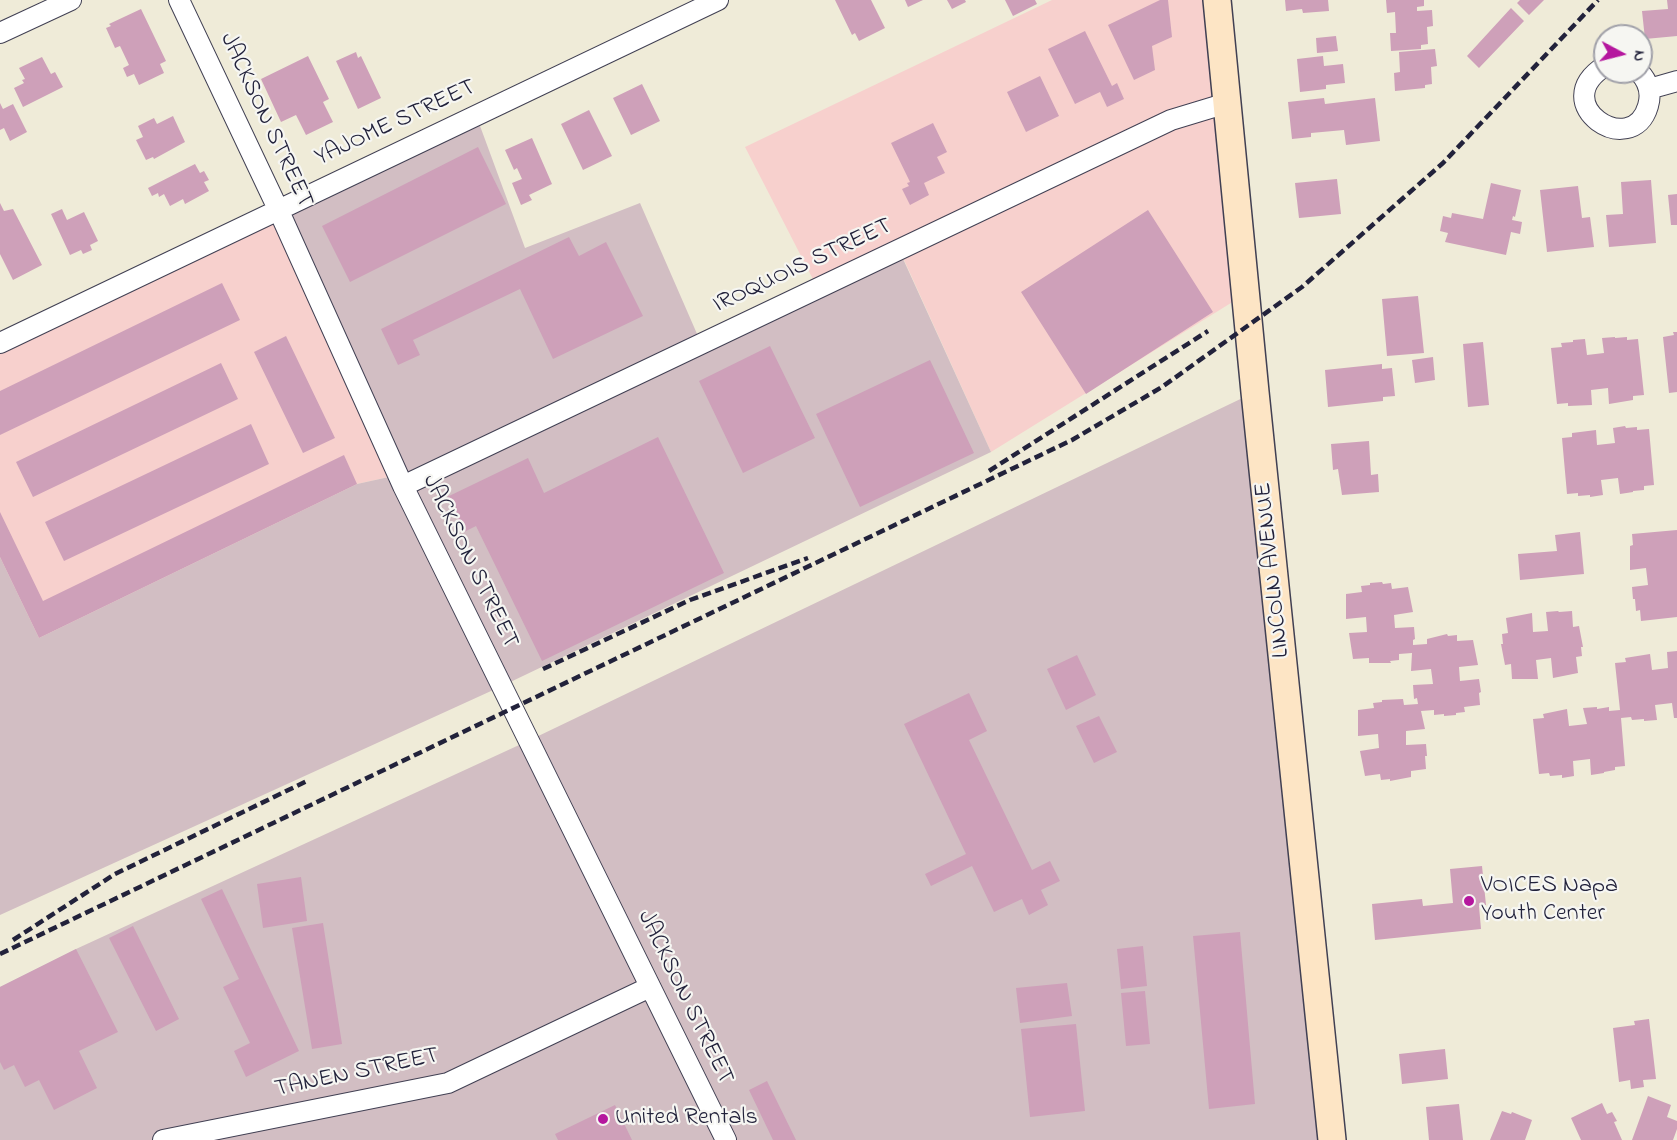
<!DOCTYPE html>
<html>
<head>
<meta charset="utf-8">
<style>
  body { margin:0 }
  #map { position:relative; width:1677px; height:1140px; overflow:hidden; background:#efebd8; font-family:"Indie Flower",sans-serif }
  canvas { display:block }
  .north { position:absolute; left:1593px; top:24px; width:60px; height:60px; box-sizing:border-box; background:#f6f6f2; border:2px solid #a1a1a9; border-radius:50%; rotate:97deg; font-size:16px; font-weight:700; line-height:24px; text-align:center; color:#22223b }
  .north::after { content:''; display:block; margin:auto; width:21px; height:27px; background:#b5179e; clip-path:polygon(50% 0,100% 100%,50% 72%,0 100%) }
</style>
</head>
<body>
<div id="map">
<canvas width="1677" height="1140"></canvas>
<div class="north">N</div>
</div>
<script>
const ctx = document.querySelector('canvas').getContext('2d');
ctx.lineJoin = 'round';
function paint(path, color) { ctx.fillStyle = color; ctx.fill(path, 'evenodd'); }
function trace(path, color, width, dash) { ctx.strokeStyle = color; ctx.lineWidth = width; ctx.lineCap = dash ? 'butt' : 'round'; ctx.setLineDash(dash || []); ctx.stroke(path); }
function write(font, color, halo, rows, align = 'center') {
  ctx.font = font + ' "Indie Flower",sans-serif'; ctx.lineWidth = 4.5; ctx.setLineDash([]); ctx.textBaseline = 'middle'; ctx.strokeStyle = halo; ctx.fillStyle = color; for (const [text, x, y, turn = 0] of rows) {
    ctx.save(); ctx.translate(x, y); ctx.rotate((+turn || 0) * Math.PI / 180); ctx.textAlign = isNaN(turn) ? turn : align; if (halo) ctx.strokeText(text, 0, 0); ctx.fillText(text, 0, 0); ctx.restore();
  }
}
paint(new Path2D(`
  M1052,0H1217L1247,293L991,452L900,251L818,289L745,147Z
  M278,209L398,475L357,484L39,638L0,557V343Z`), '#f7d0cd');
paint(new Path2D(`
  M476,115L525,248L640,203L701,343L899,250L991,452L502,686L0,915V557L39,638L357,484L398,475L278,209Z
  M1255,392L1332,1140H0V987L76,949L530,740Z`), '#d2bec3');
paint(new Path2D(`
  M835,0H871L885,28L859,41L855,33L852,35Z
  M905,0H923L908,7Z
  M947,0H965L966,2L952,9Z
  M1005,0H1035L1037,4L1013,16Z
  M1160,0H1168L1172,37L1152,46L1155,70L1134,80L1108,25Z
  M1285,0H1328L1329,11L1303,13L1302,9L1286,11Z
  M1386,0H1424V6L1417,7V11L1432,10L1433,26L1427,27L1428,44L1421,45V49L1391,51L1390,33H1396L1395,12L1387,13Z
  M1520,0H1544L1529,15L1517,3Z
  M1667,0H1677V36L1645,39L1642,11L1668,9Z
  M1511,8L1524,21L1479,68L1467,56Z
  M141,9L166,61L160,64L164,73L139,85L134,74L127,77L123,68L129,65L120,46L115,48L106,28L111,26L109,24Z
  M1085,31L1112,86L1117,83L1124,99L1107,107L1100,92L1075,104L1048,49Z
  M1336,36L1338,51L1317,53L1316,38Z
  M1435,49L1437,66L1431,67L1432,84L1425,85V88L1395,91L1394,73L1400,72L1399,52Z
  M356,52L358,58L361,56L381,98L358,109L336,61Z
  M308,56L329,99L323,102L333,122L306,135L296,115L281,122L261,79Z
  M1323,56L1324,66L1343,64L1345,83L1326,85V89L1300,92L1297,59Z
  M42,57L51,74L55,72L63,87L23,107L14,88L24,83L22,80L25,79L19,68Z
  M1040,76L1059,116L1026,132L1007,92Z
  M642,84L660,121L631,135L613,98Z
  M1324,98L1325,104L1375,98L1380,141L1346,145L1344,130L1311,133V137L1292,139L1288,102Z
  M0,103L3,109L13,104L27,132L10,141L4,128L0,130Z
  M589,110L612,156L583,170L561,124Z
  M173,116L185,142L154,159L153,157L146,160L136,140L143,137L138,126L154,118L157,124Z
  M933,123L947,152L937,157L945,173L924,183L929,195L910,205L902,189L909,186L907,183L910,182L891,143Z
  M532,138L552,184L529,195L532,200L521,205L512,183L522,179L517,168L514,170L505,150Z
  M478,147L506,204L350,282L322,226Z
  M195,164L200,173L204,171L209,180L204,182L209,191L185,204L183,199L170,206L164,194L159,197L158,193L152,196L148,188Z
  M1337,179L1341,214L1299,218L1295,183Z
  M1651,180L1656,243L1609,247L1606,215L1623,214L1621,182Z
  M1491,183L1521,190L1515,217L1513,216L1512,220L1522,222L1520,234L1511,232L1506,255L1445,242L1448,233L1440,231L1443,216L1451,218L1452,213L1483,219Z
  M1578,186L1582,218L1590,217L1594,247L1547,252L1540,190Z
  M1677,194V225H1671L1668,195Z
  M0,203L4,211L13,209L42,265L13,280L0,254Z
  M62,209L67,220L84,212L98,241L90,245L92,250L83,254L81,250L70,255L51,214Z
  M1148,210L1213,312L1086,394L1021,292Z
  M569,237L579,256L606,242L643,316L553,359L520,289L413,340L420,355L398,365L381,329Z
  M222,283L240,320L0,435V391Z
  M1418,296L1424,353L1387,356L1382,299Z
  M1673,332H1677V392L1669,393L1663,337L1674,335Z
  M286,336L335,438L303,453L254,352Z
  M1615,337V338L1627,337V340L1638,339L1644,395L1633,396V400L1609,404L1608,388L1591,390L1592,405L1568,406V403L1557,404L1551,348L1562,347L1561,343L1573,342V340L1585,339L1587,355L1604,353L1602,338Z
  M1483,342L1489,405L1468,407L1463,344Z
  M770,346L815,438L743,473L699,381Z
  M1433,357L1435,380L1415,383L1412,360Z
  M930,360L974,453L860,507L816,414Z
  M221,363L238,399L33,497L16,462Z
  M1382,364V369L1392,368L1395,396L1383,397V401L1328,407L1325,370Z
  M251,424L269,464L64,561L45,522Z
  M1625,426L1626,428L1637,427V430L1649,429L1654,485L1644,486V490L1633,491V492L1620,494L1618,478L1601,480L1603,495L1590,497V495L1578,496V493L1567,494L1562,438L1572,437V433L1596,430L1597,445L1615,443L1613,428Z
  M658,437L724,573L542,661L476,526L464,532L447,497L528,458L544,493Z
  M1369,441L1371,475L1378,474L1379,492L1342,495L1338,469L1333,470L1331,444Z
  M344,455L357,484L39,638L0,557V512L43,601Z
  M1677,530V617L1641,621L1640,610L1636,611L1635,599H1633L1632,587L1648,585L1646,568L1630,570V546L1633,545L1632,534Z
  M1580,532L1584,574L1520,580L1518,554L1557,551L1555,535Z
  M1382,582L1383,584L1391,583L1392,589L1408,587L1413,612L1394,615L1395,628L1414,627L1415,639L1413,640V645L1427,644V639L1447,634L1448,636L1457,635V641L1473,640L1478,665L1459,667L1460,681L1479,679L1481,692L1479,693L1480,705L1464,707L1465,712L1456,713V715L1444,716V714L1434,715V710L1421,711L1425,729L1406,731V745L1426,744L1427,756H1425L1426,769L1411,771V777L1390,781V779L1381,780L1380,774L1365,776L1360,751L1379,748L1378,734L1358,736V710L1374,708L1373,703L1382,702V700L1403,699L1404,705L1418,704L1417,698L1414,699L1413,685L1433,684L1431,669L1411,671L1412,653L1399,654V660L1390,661L1391,663H1369V658L1353,659L1349,633L1367,632L1366,617L1346,619V594L1362,592L1361,586L1370,585V583Z
  M1558,611L1559,612L1572,611L1573,627L1579,626L1583,647H1581L1582,656L1576,657L1578,673L1553,678L1551,658L1536,660L1538,679H1512L1511,664L1505,665L1501,644H1503L1502,634L1508,633L1506,618L1532,613L1533,632L1548,631L1546,612Z
  M1677,651V718H1674L1672,703L1655,705L1657,720L1644,721V719L1632,720L1631,717L1621,718L1625,766L1615,767V770L1604,772V773L1591,775L1590,759L1573,761L1574,776L1562,778V775L1550,776L1549,773L1539,774L1533,719L1544,718L1543,714L1567,709L1569,726L1587,724L1583,708L1597,707V709L1609,707V711L1620,710L1615,663L1626,662L1625,658L1650,654L1652,670L1668,668L1667,652Z
  M1077,655L1096,695L1066,710L1047,669Z
  M969,693L987,731L969,740L1032,870L1050,861L1060,881L1041,890L1048,905L1029,915L1022,899L994,912L972,866L931,886L925,874L966,854L904,724Z
  M1099,716L1117,752L1094,763L1076,726Z
  M1482,866L1486,905L1479,906L1481,929L1375,940L1372,904L1422,899L1423,906L1453,903L1450,869Z
  M301,877L307,921L263,928L257,884Z
  M222,889L299,1051L246,1077L234,1051L250,1043L223,987L239,979L201,899Z
  M323,923L342,1044L312,1049L292,928Z
  M133,926L179,1019L156,1031L109,938Z
  M1240,932L1255,1104L1209,1109L1193,936Z
  M1143,946L1147,986L1121,989L1117,949Z
  M76,949L118,1032L79,1051L97,1088L54,1110L39,1080L25,1087L14,1065L4,1070L0,1062V987Z
  M1067,983L1072,1016L1020,1023L1016,988Z
  M1145,991L1150,1044L1126,1046L1121,993Z
  M1649,1019L1656,1079L1643,1080L1644,1087L1631,1089L1630,1080L1619,1082L1613,1028L1635,1025L1634,1021Z
  M1076,1024L1085,1111L1030,1117L1021,1029Z
  M1445,1049L1448,1079L1402,1084L1399,1054Z
  M767,1081L796,1140H773L749,1090Z
  M1648,1096L1671,1105L1667,1117L1677,1121V1129L1673,1140H1632Z
  M1602,1103L1607,1114L1612,1112L1617,1121L1614,1122L1622,1140H1581L1571,1118Z
  M1459,1104L1463,1140H1429L1426,1107Z
  M615,1105L632,1140H558L555,1134Z
  M1502,1111L1511,1114L1512,1112L1532,1120L1525,1140H1490Z`), '#cea0b9');
const street = new Path2D(`
  M179,0L278,209L403,486L726,1140
  M0,33L71,0
  M1605,66C1545,104 1632,161 1648,106C1652,93 1648,81 1639,72
  M1649,89L1677,81
  M0,343L718,0
  M403,486L1171,120L1227,103
  M163,1140L448,1083L650,987`);
const secondary = new Path2D(`
  M1217,0L1255,392L1332,1140`);
trace(street, '#414053', 22);
trace(secondary, '#414053', 30);
trace(street, '#fff', 20);
trace(secondary, '#fde5c5', 27);
trace(new Path2D(`
  M989,471L1208,331
  M543,669L690,600L808,558
  M13,940L115,874L309,780
  M0,954L1072,440L1162,387L1302,287L1443,163L1598,0`), '#22223b', 4.5, [9, 4.5]);
for (const [x, y, r, color] of [
  [1469,901,6,"#b5179e"],
  [603,1119,6,"#b5179e"]
]) { const dot = new Path2D(); dot.arc(x, y, r, 0, 2 * Math.PI); ctx.fillStyle = color; ctx.fill(dot); trace(dot, '#f6f6f2', 2); }
write('24px', '#22223b', '#f6f6f2', [
  ["JACKSON STREET",265,121,65],
  ["YAJOME STREET",396,124,-25],
  ["IROQUOIS STREET",803,267,-25],
  ["JACKSON STREET",469,562,64],
  ["LINCOLN AVENUE",1274,570,-96],
  ["JACKSON STREET",684,998,64],
  ["TANEN STREET",357,1074,-12]
]);
write('24px', '#22223b', '#f6f6f2', [
  ["VOICES Napa",1481,887],
  ["Youth Center",1481,915],
  ["United Rentals",615,1119]
], 'left');
</script>
</body>
</html>
